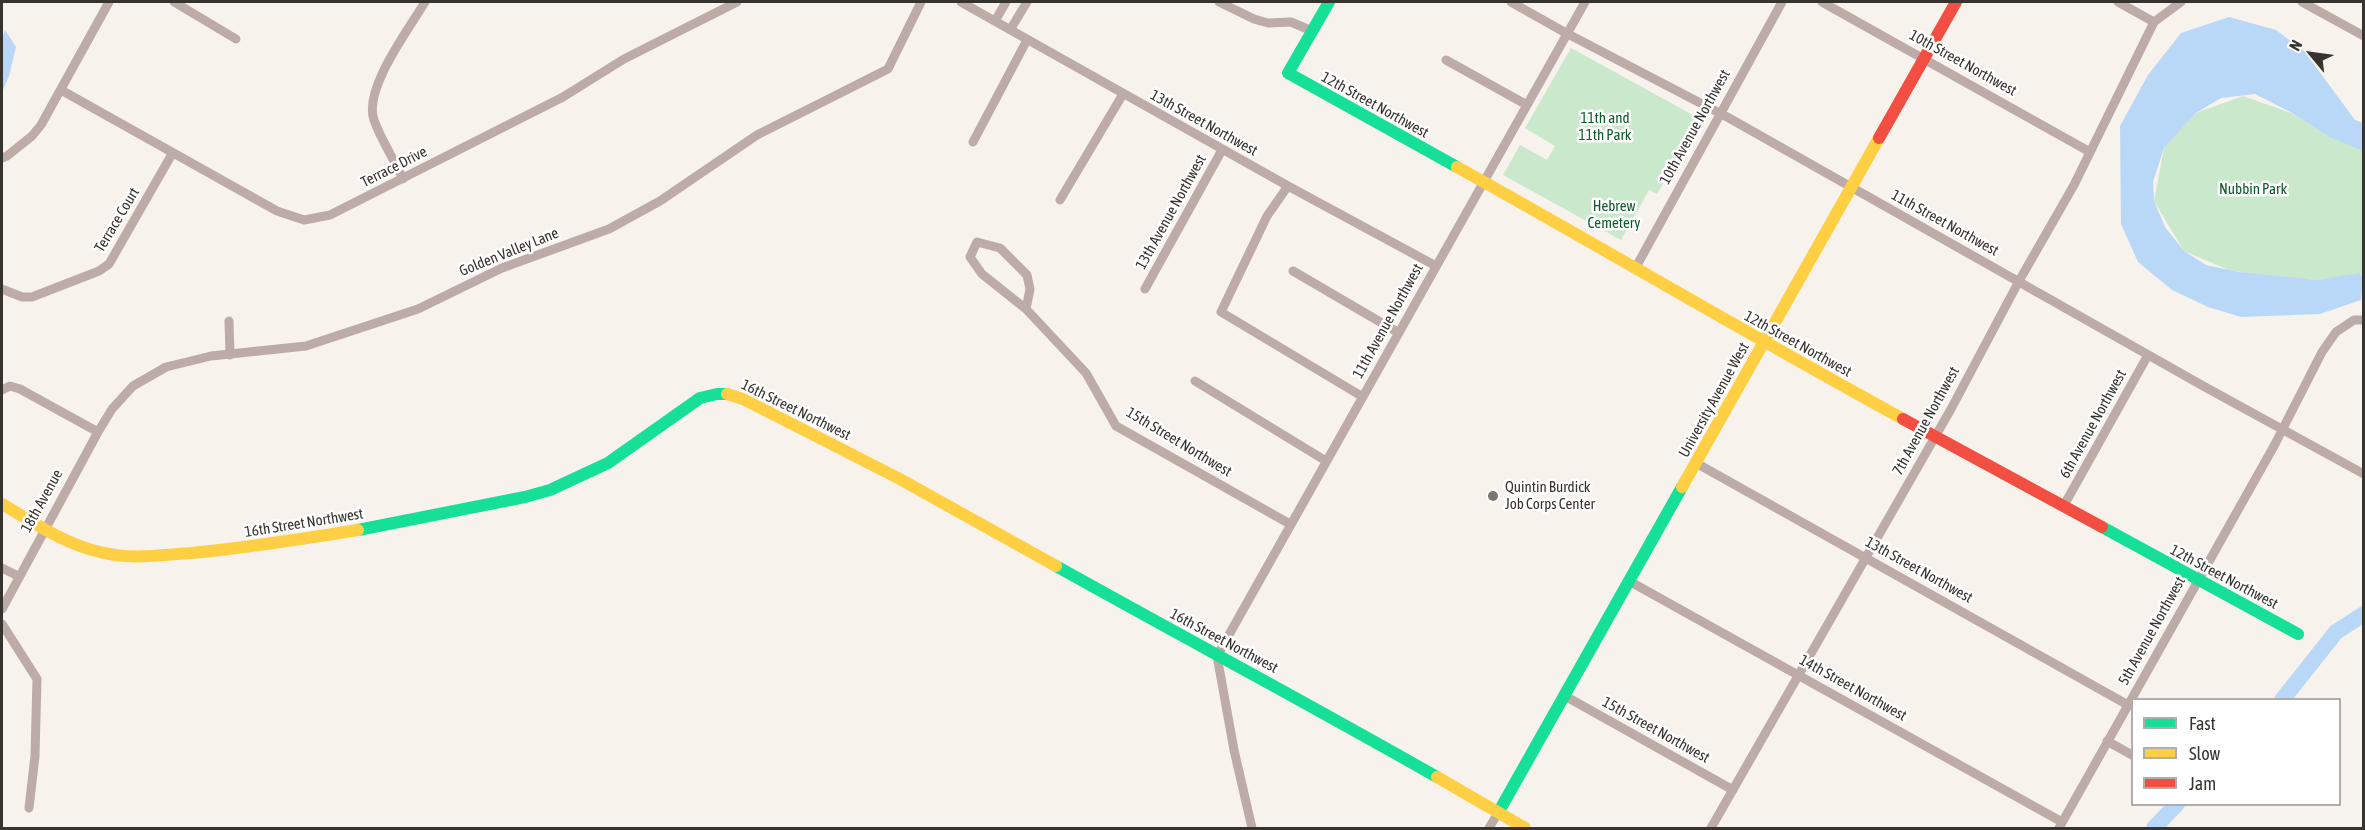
<!DOCTYPE html>
<html>
<head>
<meta charset="utf-8">
<style>
  body { margin:0 }
  #map { position:relative; width:2365px; height:830px; overflow:hidden; background:#f7f2ec; font-family:"Asap Condensed",sans-serif }
  canvas { display:block }
  .frame { position:absolute; inset:0; border:3px solid #373430; pointer-events:none }
  .legend { position:absolute; left:2131px; top:698px; width:210px; height:108px; box-sizing:border-box; background:#fff; border:2px solid #afaeac; margin:0; padding:8px 10px; list-style:none; font-size:18px; color:#373430 }
  .legend li { display:flex; align-items:center; gap:12px; height:30px }
  .legend b { width:30px; border:2px solid #afaeac }
  .north { position:absolute; left:2281px; top:24px; width:60px; height:60px; -webkit-text-stroke:4px #fff; paint-order:stroke; rotate:299deg; font-size:16px; font-weight:700; line-height:24px; text-align:center; color:#373430 }
  .north::after { content:''; display:block; margin:auto; width:21px; height:27px; background:#373430; clip-path:polygon(50% 0,100% 100%,50% 72%,0 100%) }
</style>
</head>
<body>
<div id="map">
<canvas width="2365" height="830"></canvas>
<div class="frame"></div>
<ul class="legend">
<li><b style="height:8px;background:#16e098"></b>Fast</li>
<li><b style="height:8px;background:#ffcf43"></b>Slow</li>
<li><b style="height:8px;background:#f24e42"></b>Jam</li>
</ul>
<div class="north">N</div>
</div>
<script>
const ctx = document.querySelector('canvas').getContext('2d');
ctx.lineJoin = 'round';
function paint(path, color) { ctx.fillStyle = color; ctx.fill(path, 'evenodd'); }
function trace(path, color, width, dash) { ctx.strokeStyle = color; ctx.lineWidth = width; ctx.lineCap = dash ? 'butt' : 'round'; ctx.setLineDash(dash || []); ctx.stroke(path); }
function write(font, color, halo, rows, align = 'center') {
  ctx.font = font + ' "Asap Condensed",sans-serif'; ctx.lineWidth = 5; ctx.setLineDash([]); ctx.textBaseline = 'middle'; ctx.strokeStyle = halo; ctx.fillStyle = color; for (const [text, x, y, turn = 0] of rows) {
    ctx.save(); ctx.translate(x, y); ctx.rotate((+turn || 0) * Math.PI / 180); ctx.textAlign = isNaN(turn) ? turn : align; if (halo) ctx.strokeText(text, 0, 0); ctx.fillText(text, 0, 0); ctx.restore();
  }
}
paint(new Path2D(`
  M1571,48L1700,119L1657,194L1649,190L1621,240L1503,175L1520,145L1547,160L1555,146L1525,128Z
  M2243,96L2291,113L2363,151V274L2317,280L2278,278L2229,270L2184,251L2154,201L2164,148L2196,113Z`), '#cae8cc');
paint(new Path2D(`
  M2229,17L2276,30L2304,51L2355,120L2363,123V151L2330,137L2292,113L2255,94L2221,98L2196,113L2164,148L2153,182L2154,201L2165,227L2184,251L2206,265L2239,272L2317,280L2360,273L2363,278L2361,300L2320,314L2241,317L2208,307L2172,290L2138,262L2121,224L2120,126L2148,75L2181,33Z
  M5,30L16,47L9,76L2,92V38Z`), '#b9d8f7');
trace(new Path2D(`
  M2282,700L2336,632L2364,614
  M2154,828L2177,804`), '#b9d8f7', 16);
trace(new Path2D(`
  M174,2L236,39
  M961,2L1288,186L1436,266
  M1219,2L1254,19L1268,23L1291,22L1312,31
  M1511,2L1566,33L1729,118L2205,387L2364,474
  M1822,2L2090,152
  M2118,2L2154,22
  M2302,2L2364,36
  M995,21L1006,2
  M1010,30L1027,2
  M1446,60L1527,105
  M61,90L277,211L304,220L330,215L563,97L624,59L737,2
  M973,142L1027,40
  M2,158L7,156L32,136L41,125L109,2
  M403,179C394,159 381,140 374,120C363,89 409,29 425,2
  M1288,186L1267,216L1221,312L1363,397
  M1060,200L1123,94
  M977,242L1000,248L1027,275L1030,289L1026,309L982,274L970,257Z
  M1636,267L1782,2
  M1293,271L1399,333
  M2,289L22,297H32L99,271L109,264L172,154
  M1145,289L1222,150
  M1026,309L1086,373L1116,426L1290,524
  M229,321L230,355
  M1195,381L1326,461
  M2,390L10,386L20,389L98,432
  M1696,463L2128,705
  M2063,507L2148,355
  M2,568L18,576
  M1629,581L2062,822
  M2,609L98,432L112,409L133,386L166,367L211,356L306,346L418,309L502,268L609,229L660,201L757,135L888,69L921,2
  M2,624L37,679L35,756L29,808
  M1565,696L1733,790
  M2107,741L2132,755
  M1252,828L1234,750L1217,656L1585,2
  M1489,828L1498,813
  M1711,828L1951,409L2019,281L2074,185L2154,22L2181,2
  M2059,828L2274,446L2322,352L2336,332L2354,320H2364`), '#bdaba8', 9);
trace(new Path2D(`
  M1329,2L1288,73L1457,167
  M2102,527L2298,634
  M358,530L525,497L550,490L608,463L700,398L717,394H727
  M1056,566C1183,637 1311,705 1437,777
  M1498,813L1682,487`), '#16e098', 12);
trace(new Path2D(`
  M1457,167C1606,250 1753,337 1903,419
  M727,394L743,399L898,478L1056,566
  M1682,487L1879,138
  M2,504C33,522 64,544 100,552C130,560 160,555 191,553C247,548 302,539 358,530
  M1437,777L1525,828`), '#ffcf43', 12);
trace(new Path2D(`
  M1879,138L1956,2
  M1903,419L2102,527`), '#f24e42', 12);
for (const [x, y, r, color] of [
  [1493,496,6,"#7a7672"]
]) { const dot = new Path2D(); dot.arc(x, y, r, 0, 2 * Math.PI); ctx.fillStyle = color; ctx.fill(dot); trace(dot, '#fff', 2); }
write('15px', '#373430', '#fff', [
  ["10th Street Northwest",1963,63,29],
  ["12th Street Northwest",1375,105,29],
  ["13th Street Northwest",1204,123,29],
  ["10th Avenue Northwest",1695,127,-61],
  ["Terrace Drive",394,167,-27],
  ["13th Avenue Northwest",1171,212,-61],
  ["Terrace Court",117,220,-59],
  ["11th Street Northwest",1945,223,29],
  ["Golden Valley Lane",509,252,-22],
  ["11th Avenue Northwest",1388,321,-61],
  ["12th Street Northwest",1798,344,29],
  ["University Avenue West",1714,400,-61],
  ["16th Street Northwest",796,410,26],
  ["7th Avenue Northwest",1926,421,-61],
  ["6th Avenue Northwest",2093,424,-61],
  ["15th Street Northwest",1179,442,31],
  ["18th Avenue",42,501,-61],
  ["16th Street Northwest",304,523,-9],
  ["13th Street Northwest",1919,570,29],
  ["12th Street Northwest",2224,577,28],
  ["5th Avenue Northwest",2152,631,-61],
  ["16th Street Northwest",1224,641,28],
  ["14th Street Northwest",1853,688,29],
  ["15th Street Northwest",1656,730,29]
]);
write('15px', '#0c5b29', '#fff', [
  ["11th and",1605,118],
  ["11th Park",1605,135],
  ["Nubbin Park",2253,189],
  ["Hebrew",1614,206],
  ["Cemetery",1614,223]
]);
write('15px', '#373430', '#fff', [
  ["Quintin Burdick",1505,487],
  ["Job Corps Center",1505,504]
], 'left');
</script>
</body>
</html>
